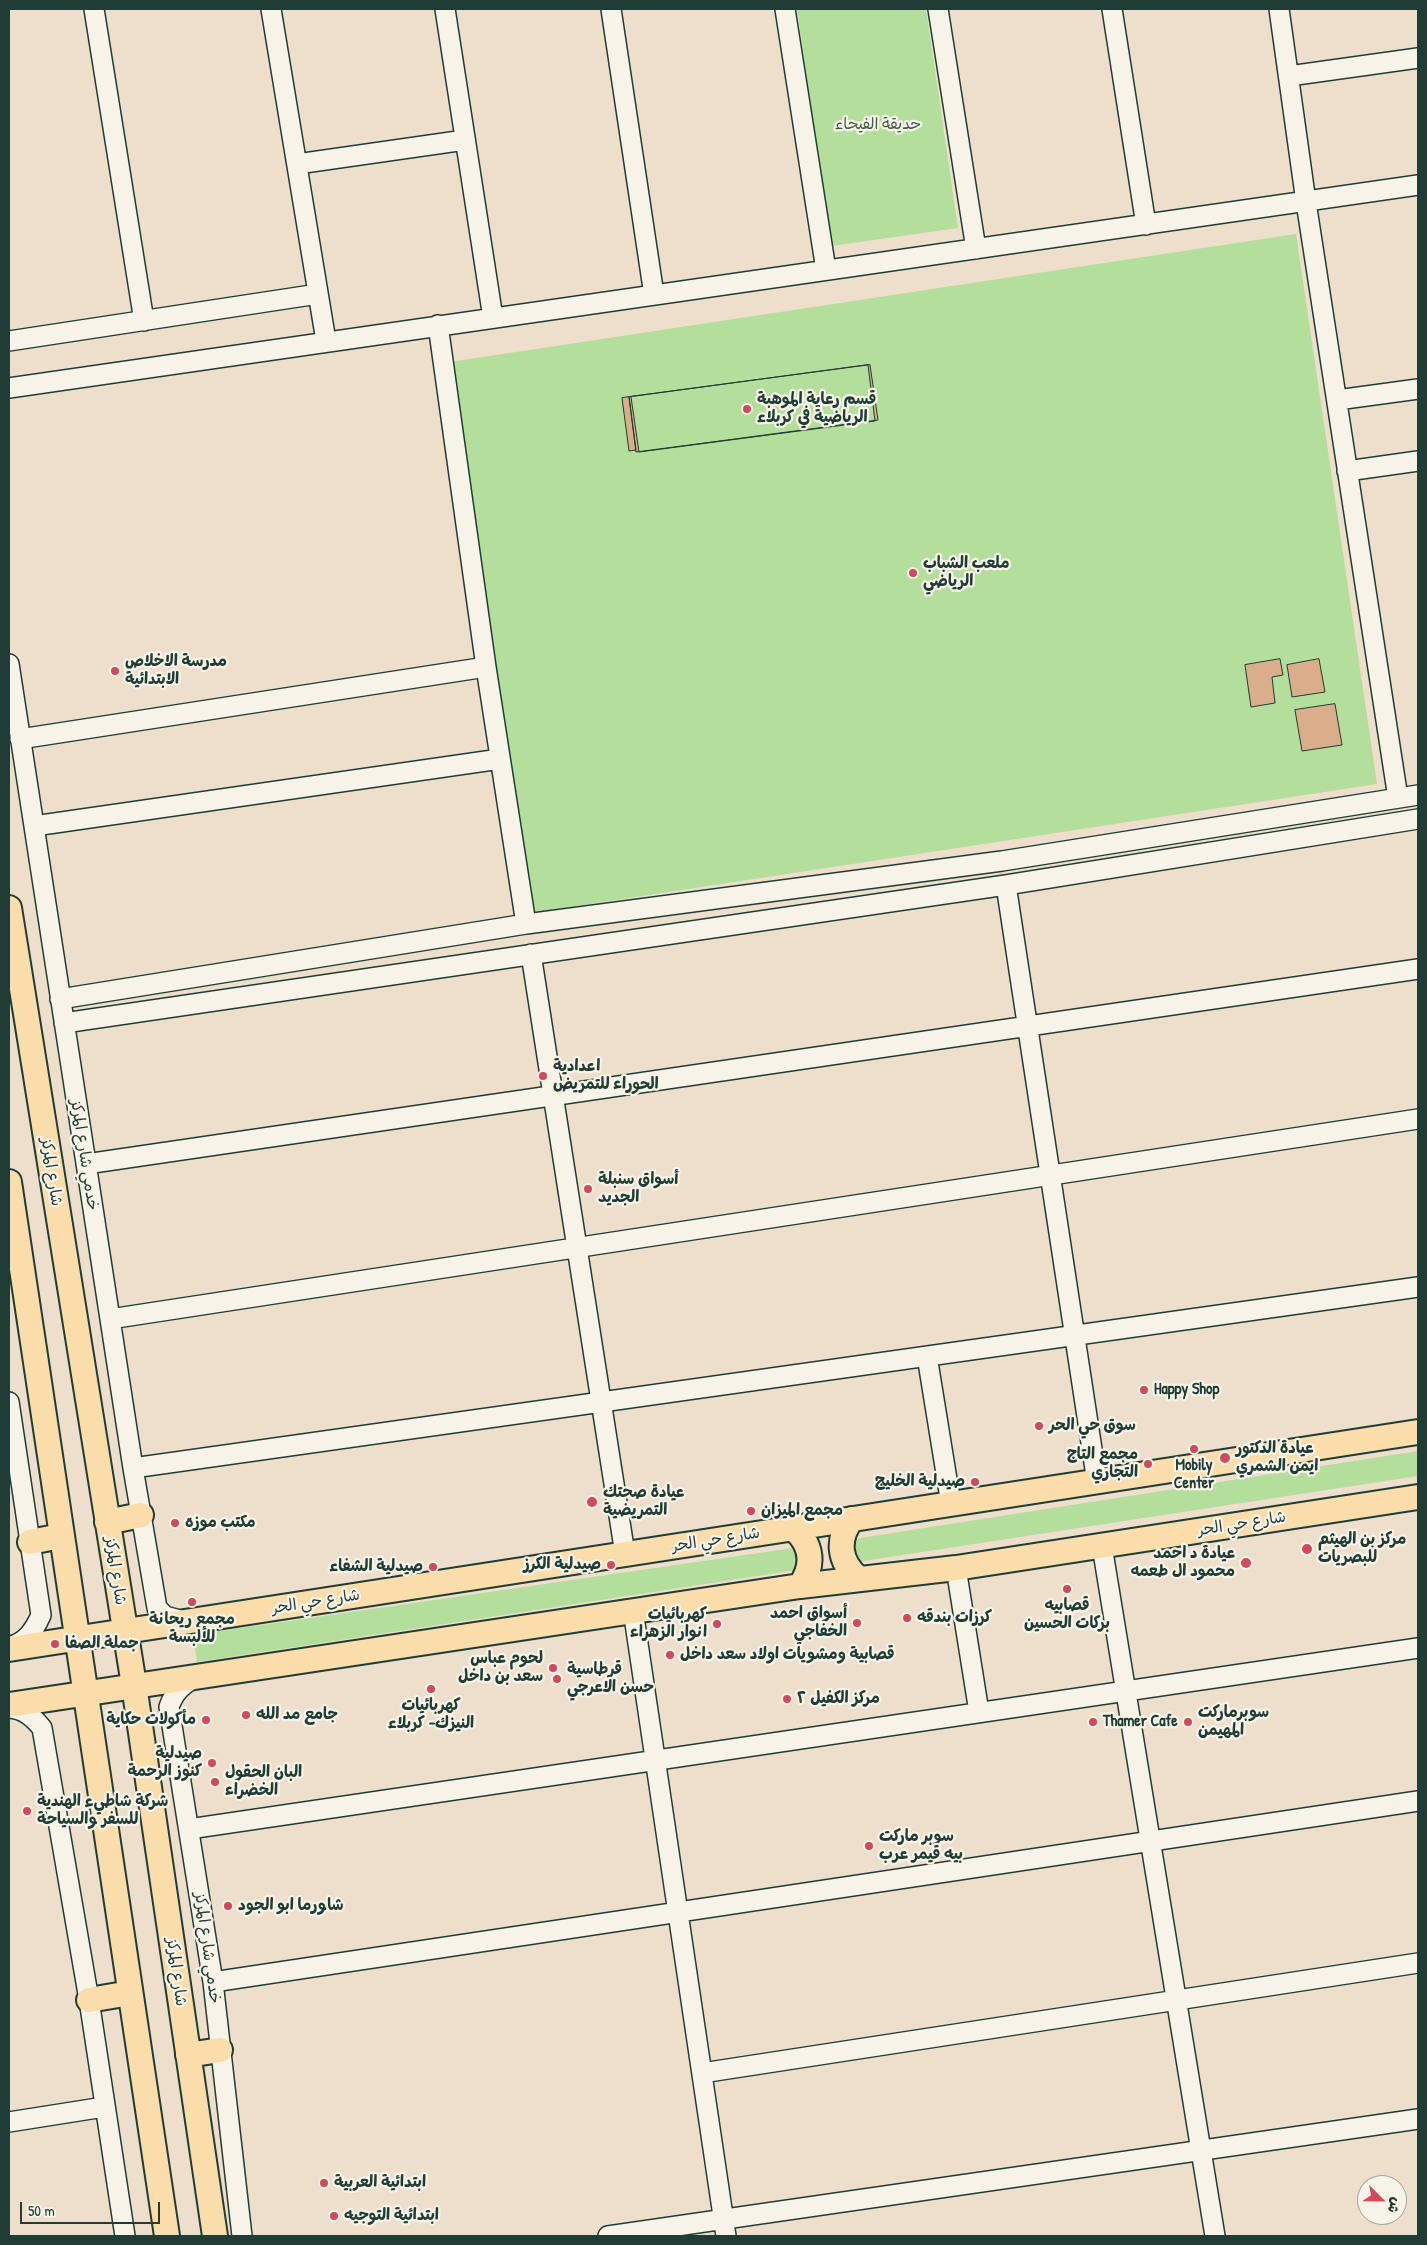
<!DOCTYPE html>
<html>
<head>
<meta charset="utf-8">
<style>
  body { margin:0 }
  #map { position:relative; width:1427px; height:2245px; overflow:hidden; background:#eedecc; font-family:"Patrick Hand","Playpen Sans Arabic",sans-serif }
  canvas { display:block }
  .frame { position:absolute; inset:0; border:10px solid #1f3d34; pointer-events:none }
  .north { position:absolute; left:1357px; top:2175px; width:50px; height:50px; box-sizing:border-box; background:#f7f3e8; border:1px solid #a1aaa0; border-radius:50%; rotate:113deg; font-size:14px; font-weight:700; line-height:20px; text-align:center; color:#1f3d34 }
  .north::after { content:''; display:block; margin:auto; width:18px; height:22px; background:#d1495b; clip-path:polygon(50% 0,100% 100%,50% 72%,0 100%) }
  .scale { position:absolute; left:20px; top:2202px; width:140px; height:22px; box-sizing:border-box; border:2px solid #1f3d34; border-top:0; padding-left:6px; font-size:15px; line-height:18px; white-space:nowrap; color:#1f3d34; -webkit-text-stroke:4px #f7f3e8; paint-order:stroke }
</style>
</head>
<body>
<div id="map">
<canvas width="1427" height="2245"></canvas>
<div class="frame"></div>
<div class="north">ش</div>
<div class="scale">50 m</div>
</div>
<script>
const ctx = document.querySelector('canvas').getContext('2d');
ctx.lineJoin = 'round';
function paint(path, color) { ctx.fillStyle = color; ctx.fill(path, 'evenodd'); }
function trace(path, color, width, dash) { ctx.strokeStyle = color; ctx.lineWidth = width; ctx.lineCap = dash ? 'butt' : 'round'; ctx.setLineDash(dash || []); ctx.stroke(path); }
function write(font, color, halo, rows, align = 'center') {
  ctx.font = font + ' "Patrick Hand","Playpen Sans Arabic",sans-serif'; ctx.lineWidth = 4.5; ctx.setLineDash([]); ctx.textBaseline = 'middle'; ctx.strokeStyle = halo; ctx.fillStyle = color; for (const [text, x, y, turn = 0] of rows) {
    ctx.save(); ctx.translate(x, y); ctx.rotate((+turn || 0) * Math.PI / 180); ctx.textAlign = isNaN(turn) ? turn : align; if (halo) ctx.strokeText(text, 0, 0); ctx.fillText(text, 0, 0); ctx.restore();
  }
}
paint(new Path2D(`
  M797,9H926L958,228L831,246Z
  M1296,234L1377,784L531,913L450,362Z
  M1418,1451V1476L857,1562L854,1539Z
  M800,1547L803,1569L197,1662L193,1635Z`), '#b4de9b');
const building = new Path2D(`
  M868,365L875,421L639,452L631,397Z
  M870,365L878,420L636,452L629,397Z
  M629,397L636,450L629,451L622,398Z
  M1280,659L1283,675L1272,677L1275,703L1251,707L1245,665Z
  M1319,659L1325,692L1292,697L1287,665Z
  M1335,704L1342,745L1302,751L1295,710Z`);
paint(building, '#daae8b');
trace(building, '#1f3d34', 1);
const minor = new Path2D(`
  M94,9L144,321
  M271,9L326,341
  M445,9L493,318
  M611,9L654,295
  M785,9L826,270
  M938,9L976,249
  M1112,9L1146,225
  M1279,9L1306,202L1398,798
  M1289,76L1418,58
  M297,164L465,140
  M438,325L486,667L526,924
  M9,341L318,294
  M9,388L1418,185
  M1337,400L1418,389
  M1347,471L1418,461
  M9,664L133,1468L157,1608L165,1616L187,1622
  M20,739L486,667
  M34,826L500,759
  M1006,885L1097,1482
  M531,954L625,1554
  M60,999L526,924L1002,861L1418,795
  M64,1023L1006,885L1418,819
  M86,1164L1418,969
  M110,1319L1418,1119
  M927,1356L951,1504
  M9,1402L41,1615C34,1631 26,1642 9,1647
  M133,1468L1418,1287
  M1102,1546L1215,2236
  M956,1568L979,1712
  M633,1610L726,2236
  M196,1677C182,1685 174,1692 169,1707L213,1982L242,2236
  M9,1708C24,1709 33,1717 42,1728L89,2000L125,2236
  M189,1829L1418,1648
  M213,1982L1418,1801
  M702,2073L1418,1963
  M9,2122L104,2107
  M608,2236L1418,2119`);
const major = new Path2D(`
  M9,908L134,1685L215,2236
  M9,1182L167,2236
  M852,1519C836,1539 839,1562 858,1578
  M107,1522L141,1515
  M793,1528C812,1544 815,1565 800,1586
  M30,1542L61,1536
  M9,1649L1418,1432
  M9,1705L800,1586L956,1568L1418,1497
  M89,2000L130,1993
  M188,2055L220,2050`);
trace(minor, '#1f3d34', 22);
trace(major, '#1f3d34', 28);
trace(minor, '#f7f3e8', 19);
trace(major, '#faddab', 24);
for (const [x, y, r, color] of [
  [747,409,5,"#d1495b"],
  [913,573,5,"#d1495b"],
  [115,671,5,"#d1495b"],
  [543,1076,5,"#d1495b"],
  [588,1189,5,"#d1495b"],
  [1144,1390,5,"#d1495b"],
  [1039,1426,5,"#d1495b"],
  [1194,1449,5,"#d1495b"],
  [1225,1458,6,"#d1495b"],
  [1148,1464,5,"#d1495b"],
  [975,1482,5,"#d1495b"],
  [592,1502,6,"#d1495b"],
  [751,1511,5,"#d1495b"],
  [175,1523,5,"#d1495b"],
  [1307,1549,6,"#d1495b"],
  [1246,1563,6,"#d1495b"],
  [611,1565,5,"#d1495b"],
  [433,1567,5,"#d1495b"],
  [1067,1589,5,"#d1495b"],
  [192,1602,5,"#d1495b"],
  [907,1618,5,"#d1495b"],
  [857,1623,5,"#d1495b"],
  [717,1624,5,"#d1495b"],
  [55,1644,5,"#d1495b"],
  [670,1655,5,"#d1495b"],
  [553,1668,5,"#d1495b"],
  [557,1679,5,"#d1495b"],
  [431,1689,5,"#d1495b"],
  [787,1699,5,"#d1495b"],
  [246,1715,5,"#d1495b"],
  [206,1720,5,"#d1495b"],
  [1093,1722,5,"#d1495b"],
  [1188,1722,5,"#d1495b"],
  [212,1763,5,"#d1495b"],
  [215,1782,5,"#d1495b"],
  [27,1811,5,"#d1495b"],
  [869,1846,5,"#d1495b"],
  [228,1906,5,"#d1495b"],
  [324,2183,5,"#d1495b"],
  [334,2216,5,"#d1495b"]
]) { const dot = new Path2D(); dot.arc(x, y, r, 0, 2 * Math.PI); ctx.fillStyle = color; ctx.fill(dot); trace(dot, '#f7f3e8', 2); }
write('16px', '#3d5d49', '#f7f3e8', [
  ["حديقة الفيحاء",878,125]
]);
write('bold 16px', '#1f3d34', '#f7f3e8', [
  ["قسم رعاية الموهبة",757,400],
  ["الرياضية في كربلاء",757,418],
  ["ملعب الشباب",923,564],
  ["الرياضي",923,582],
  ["مدرسة الاخلاص",125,662],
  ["الابتدائية",125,680],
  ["اعدادية",553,1067],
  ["الحوراء للتمريض",553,1085],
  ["أسواق سنبلة",598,1180],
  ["الجديد",598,1198],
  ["Happy Shop",1154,1390],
  ["سوق حي الحر",1049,1426],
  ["عيادة الدكتور",1236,1449],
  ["ايمن الشمري",1236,1467],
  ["مجمع التاج",1138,1455,"right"],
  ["التجاري",1138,1473,"right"],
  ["Mobily",1194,1466,"center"],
  ["Center",1194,1484,"center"],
  ["صيدلية الخليج",965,1482,"right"],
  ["عيادة صحتك",603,1493],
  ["التمريضية",603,1511],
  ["مجمع الميزان",761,1511],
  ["مكتب موزه",185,1523],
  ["مركز بن الهيثم",1318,1540],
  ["للبصريات",1318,1558],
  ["عيادة د احمد",1235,1554,"right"],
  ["محمود ال طعمه",1235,1572,"right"],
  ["صيدلية الكرز",601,1565,"right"],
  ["صيدلية الشفاء",423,1567,"right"],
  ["قصابيه",1067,1606,"center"],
  ["بركات الحسين",1067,1624,"center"],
  ["أسواق احمد",847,1614,"right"],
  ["الخفاجي",847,1632,"right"],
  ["كهربائيات",707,1615,"right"],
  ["انوار الزهراء",707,1633,"right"],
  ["كرزات بندقه",917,1618],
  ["مجمع ريحانة",192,1620,"center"],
  ["للألبسة",192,1638,"center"],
  ["جملة الصفا",65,1644],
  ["قصابية ومشويات اولاد سعد داخل",680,1655],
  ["لحوم عباس",543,1659,"right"],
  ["سعد بن داخل",543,1677,"right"],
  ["قرطاسية",567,1670],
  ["حسن الاعرجي",567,1688],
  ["مركز الكفيل ٢",797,1699],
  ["كهربائيات",431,1706,"center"],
  ["النيزك- كربلاء",431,1724,"center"],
  ["سوبرماركت",1198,1713],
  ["المهيمن",1198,1731],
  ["جامع مد الله",256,1715],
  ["مأكولات حكاية",196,1720,"right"],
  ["Thamer Cafe",1103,1722],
  ["صيدلية",202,1754,"right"],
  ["كنوز الرحمة",202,1772,"right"],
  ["البان الحقول",225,1773],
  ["الخضراء",225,1791],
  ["شركة شاطيء الهندية",37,1802],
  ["للسفر والسياحة",37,1820],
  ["سوبر ماركت",879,1837],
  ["بيه قيمر عرب",879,1855],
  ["شاورما ابو الجود",238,1906],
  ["ابتدائية العربية",334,2183],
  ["ابتدائية التوجيه",344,2216]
], 'left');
write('16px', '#1f3d34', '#f7f3e8', [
  ["خدمي شارع المركز",84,1155,81],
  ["شارع المركز",51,1172,81],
  ["شارع حي الحر",1242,1524,-9],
  ["شارع حي الحر",716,1540,-9],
  ["شارع المركز",115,1571,81],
  ["شارع حي الحر",316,1602,-9],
  ["خدمي شارع المركز",207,1948,82],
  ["شارع المركز",176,1972,82]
]);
</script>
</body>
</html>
